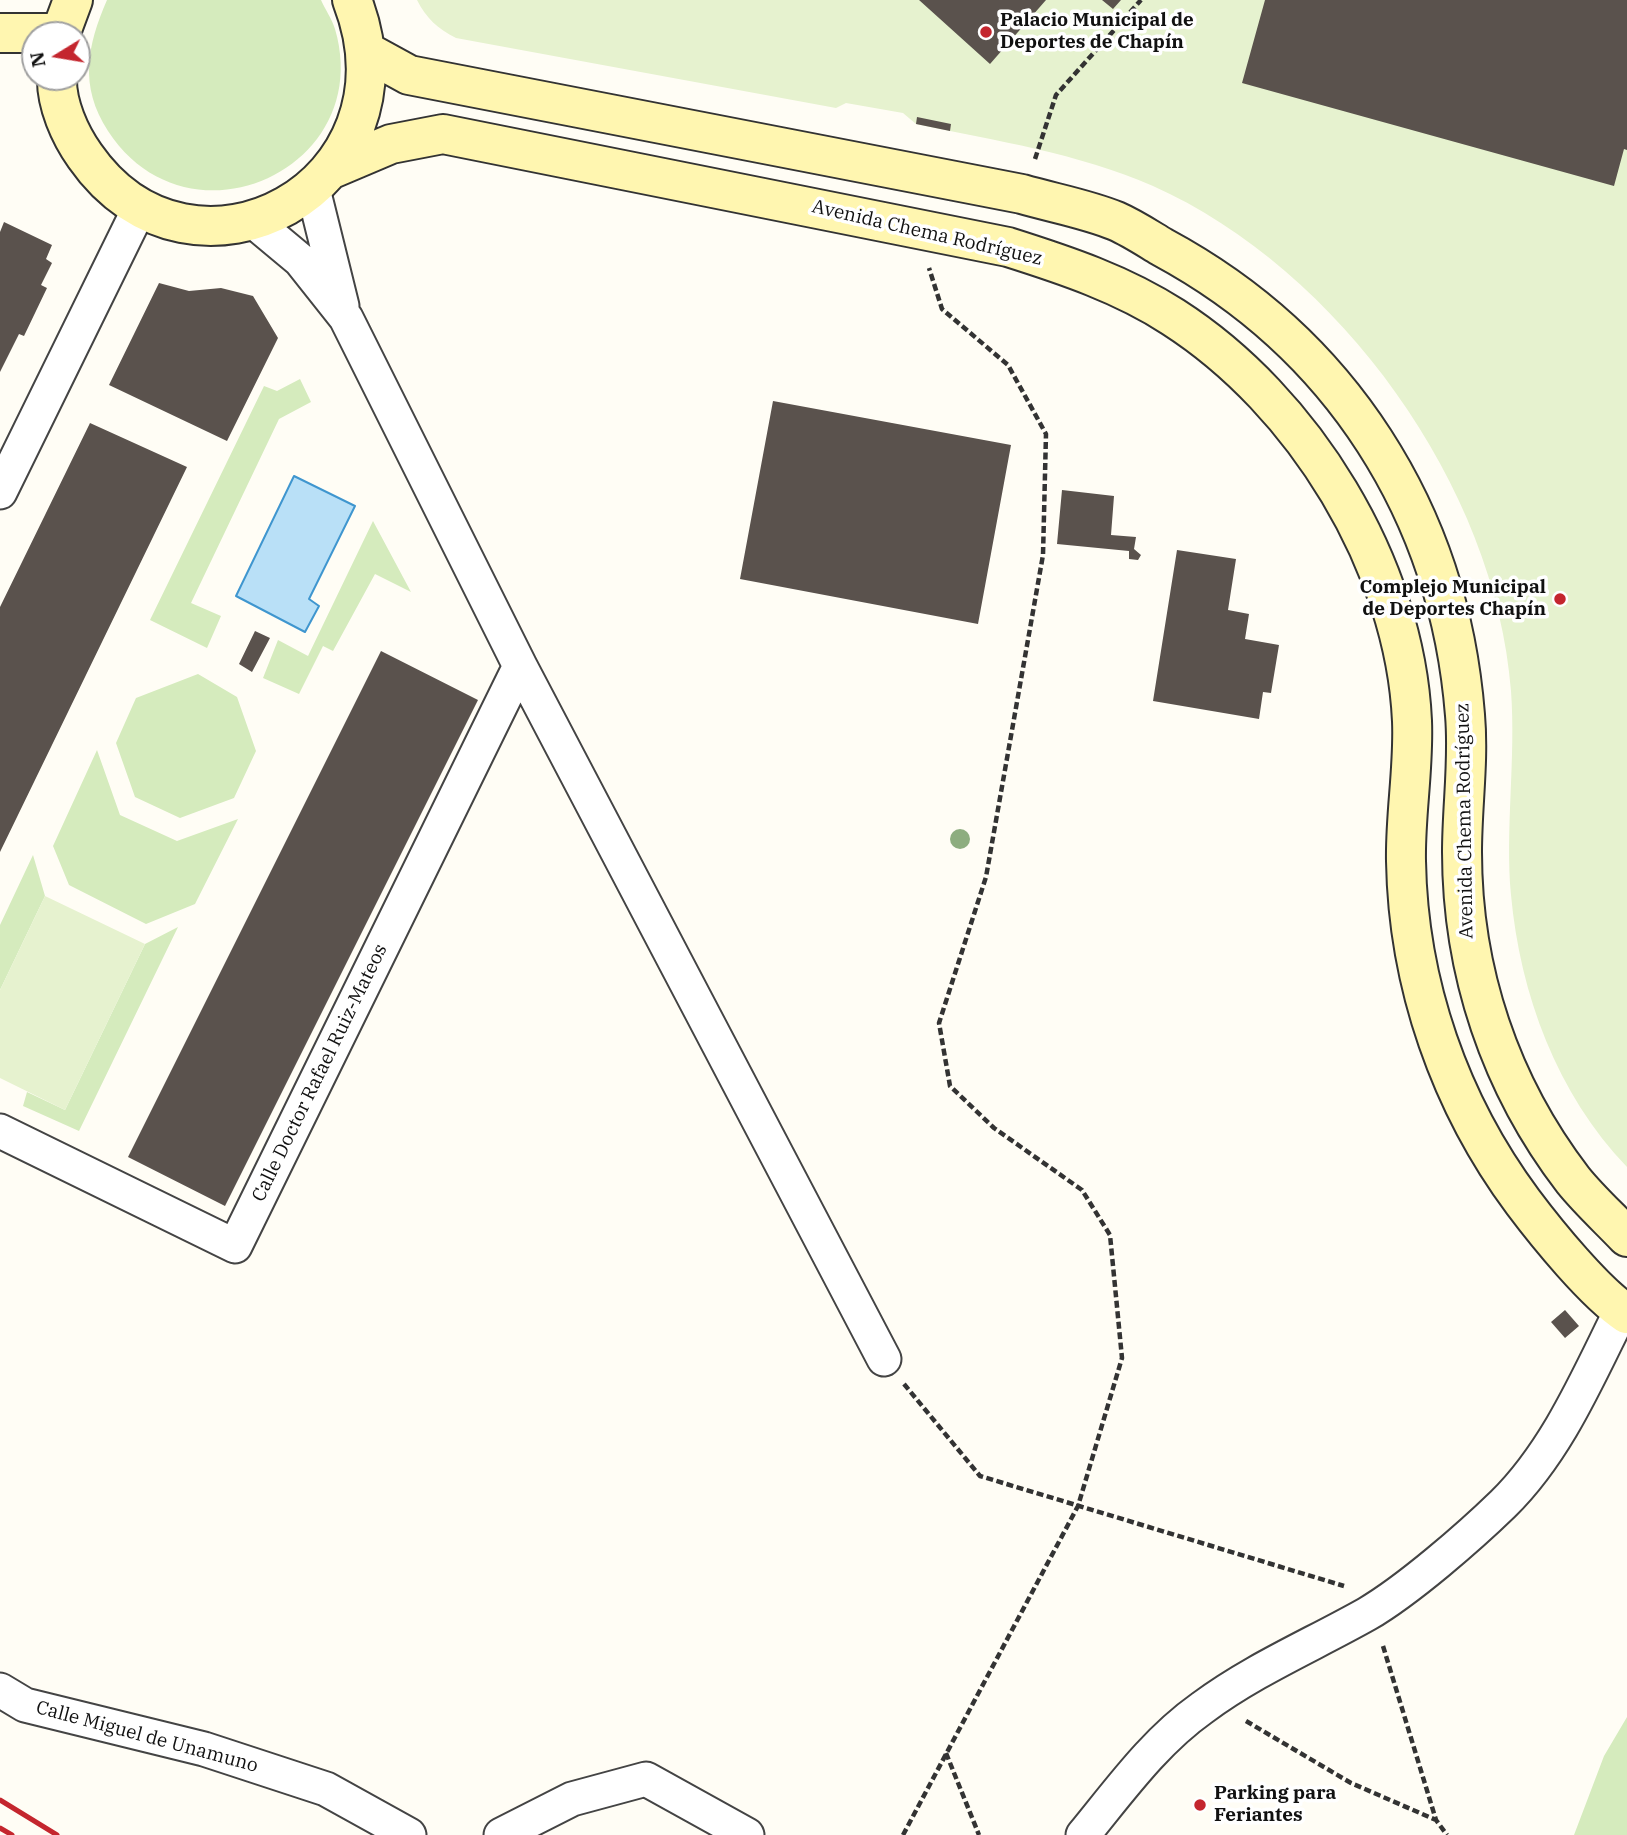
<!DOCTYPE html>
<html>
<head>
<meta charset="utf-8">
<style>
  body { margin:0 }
  #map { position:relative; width:1627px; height:1835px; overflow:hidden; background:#fffdf5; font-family:"IBM Plex Serif",serif }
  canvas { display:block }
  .north { position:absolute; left:21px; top:21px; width:70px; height:70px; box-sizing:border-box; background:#fff; border:2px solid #a0a0a0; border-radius:50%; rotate:259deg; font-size:19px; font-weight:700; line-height:28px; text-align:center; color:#111 }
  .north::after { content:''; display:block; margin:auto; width:24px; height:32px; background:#c4262e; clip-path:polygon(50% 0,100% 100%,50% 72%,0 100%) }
</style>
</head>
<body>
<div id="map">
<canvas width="1627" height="1835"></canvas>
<div class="north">N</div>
</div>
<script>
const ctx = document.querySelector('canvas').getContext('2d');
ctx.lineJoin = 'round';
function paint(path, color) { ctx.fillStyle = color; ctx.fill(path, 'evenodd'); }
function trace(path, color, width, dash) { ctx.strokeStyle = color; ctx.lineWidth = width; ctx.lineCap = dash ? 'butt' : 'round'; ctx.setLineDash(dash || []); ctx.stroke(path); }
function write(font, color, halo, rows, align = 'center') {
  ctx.font = font + ' "IBM Plex Serif",serif'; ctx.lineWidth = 7; ctx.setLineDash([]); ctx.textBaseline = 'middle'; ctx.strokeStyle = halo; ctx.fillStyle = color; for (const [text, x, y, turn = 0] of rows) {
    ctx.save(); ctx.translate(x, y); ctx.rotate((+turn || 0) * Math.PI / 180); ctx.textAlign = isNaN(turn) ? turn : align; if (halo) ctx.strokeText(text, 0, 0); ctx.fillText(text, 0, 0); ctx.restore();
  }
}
paint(new Path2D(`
  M107,0H321C325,9 332,19 335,29C376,169 188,254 108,131C79,86 87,46 107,0Z
  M300,379L311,402L279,419L191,603L221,616L207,648L150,620L264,386L277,391Z
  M373,521L411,592L375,574L333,651L323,646L299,694L263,678L278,640L308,656Z
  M198,674L237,697L256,751L234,798L180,818L135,797L116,743L136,698Z
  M97,750L120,815L177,841L238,819L195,904L146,924L69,885L53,846Z
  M33,855L45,896L0,990V925Z
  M178,927L79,1131L23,1106L27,1092L65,1110L145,944Z
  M1627,1717V1835H1574L1604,1756Z`), '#d5ebbd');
paint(new Path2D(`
  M417,0H1627V1167C1557,1094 1520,994 1511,895C1505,830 1516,759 1511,691C1496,487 1339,269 1153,186C1077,153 997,141 916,124L903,113L846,103L836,108L456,38C438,29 426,18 417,0Z
  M45,896L145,944L65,1110L0,1078V990Z`), '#e6f2cf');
const water = new Path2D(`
  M294,476L355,506L309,599L319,606L305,632L236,596Z`);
paint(water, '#b9e0f7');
trace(water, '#3f96cf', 2);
paint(new Path2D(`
  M919,0H1046L990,64Z
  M1102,0H1121L1113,9Z
  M1265,0H1627V150L1624,149L1614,186L1242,83Z
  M917,117L951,124L950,131L916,124Z
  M4,222L52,245L46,259L52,263L41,285L47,288L24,336L19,334L0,372V232Z
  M159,283L189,291L221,288L253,296L278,338L227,441L109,385Z
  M773,401L1011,445L978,624L740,579Z
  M90,423L187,467L0,852V607Z
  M1062,490L1114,496L1111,535L1136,537L1134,549L1141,555L1138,560L1129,559V551L1057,544Z
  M1177,550L1236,559L1228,610L1249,614L1245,639L1279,645L1271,693L1263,692L1259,719L1153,701Z
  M255,631L270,638L252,672L239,664Z
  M381,651L478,700L225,1206L128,1157Z
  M1565,1310L1579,1326L1565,1338L1551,1322Z`), '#5a524d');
const minor = new Path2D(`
  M313,189L342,306
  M252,220L300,260L346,318L520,666L884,1359
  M0,492L139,209
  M0,1131L235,1246L520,666
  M0,1690L25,1705L204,1749L326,1789L409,1835
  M501,1835L572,1799L646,1779L747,1835
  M1083,1835C1120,1790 1154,1742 1202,1708C1253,1670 1312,1645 1367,1614C1408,1590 1469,1537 1503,1504C1557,1451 1588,1377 1621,1311`);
const secondary = new Path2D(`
  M0,33H60
  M60,35L73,0
  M367,52L409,75L1022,194C1053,203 1087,209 1116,221C1132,228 1147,238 1162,247C1340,343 1449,512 1465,715C1469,761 1462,806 1462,852C1462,971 1500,1085 1573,1180C1589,1200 1609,1218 1627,1237
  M57,77C56,104 70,135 85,156C193,311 424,186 352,0
  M332,169L391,144L443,134L1008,247C1065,265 1122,284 1173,317C1304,401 1405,565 1412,721C1414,768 1405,815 1406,861C1408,984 1450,1104 1523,1202C1547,1234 1595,1293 1627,1314`);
trace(minor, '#444', 37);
trace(secondary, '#333', 42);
trace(new Path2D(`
  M1035,159L1056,95L1141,0
  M904,1384L980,1476L1344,1586
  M1383,1646L1436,1820L1447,1835
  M1246,1721L1351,1783L1436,1820
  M946,1753L979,1835
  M903,1835L1078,1506L1122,1358L1110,1235L1082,1190L994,1128L950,1086L939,1023L986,877L1043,555L1046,434L1008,365L942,309L929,268`), '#333', 4.5, [7, 3.5]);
trace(minor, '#fff', 33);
trace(secondary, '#fff6b0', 38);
trace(new Path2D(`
  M0,1800L57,1835
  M0,1828L12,1835`), '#c4262e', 5);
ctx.fillStyle = '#8dad7f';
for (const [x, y] of [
  [960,839]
]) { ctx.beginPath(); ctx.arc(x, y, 10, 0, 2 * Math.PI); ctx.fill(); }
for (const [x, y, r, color] of [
  [986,32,7,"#c4262e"],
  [1560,599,7,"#c4262e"],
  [1200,1805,7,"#c4262e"]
]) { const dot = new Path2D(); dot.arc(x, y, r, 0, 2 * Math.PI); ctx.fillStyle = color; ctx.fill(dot); trace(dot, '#fff', 2.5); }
write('bold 19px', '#111', '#fff', [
  ["Palacio Municipal de",1000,21],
  ["Deportes de Chapín",1000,43],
  ["Complejo Municipal",1546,588,"right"],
  ["de Deportes Chapín",1546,610,"right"],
  ["Parking para",1214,1794],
  ["Feriantes",1214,1816]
], 'left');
write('19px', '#111', '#fff', [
  ["Avenida Chema Rodríguez",927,233,13],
  ["Avenida Chema Rodríguez",1465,821,-91],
  ["Calle Doctor Rafael Ruiz-Mateos",320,1073,-64],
  ["Calle Miguel de Unamuno",147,1737,15]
]);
</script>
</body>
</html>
